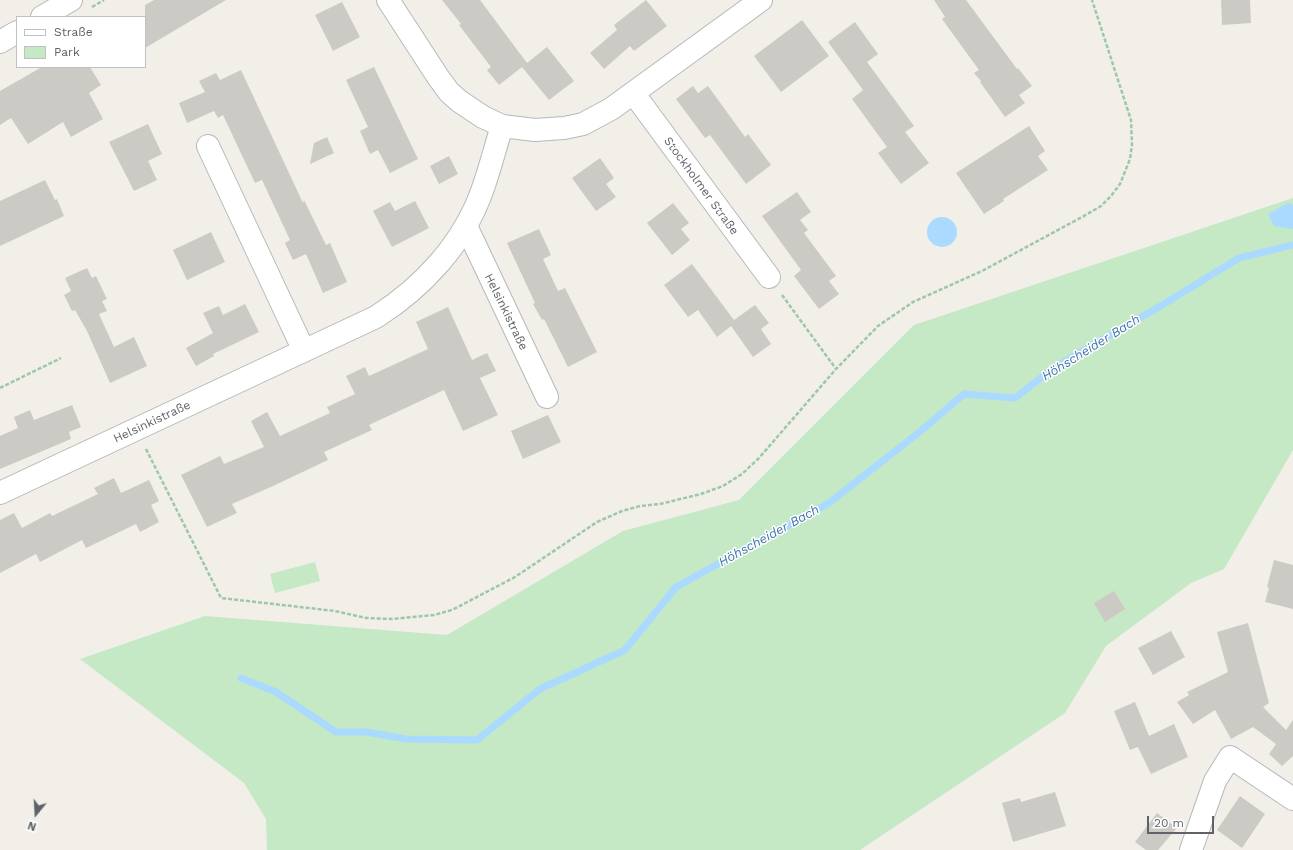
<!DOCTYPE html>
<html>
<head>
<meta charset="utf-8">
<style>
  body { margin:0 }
  #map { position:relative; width:1293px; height:850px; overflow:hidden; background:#f1efe8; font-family:"Work Sans",sans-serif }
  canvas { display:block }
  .legend { position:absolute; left:16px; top:16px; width:130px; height:52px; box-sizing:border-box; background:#fff; border:1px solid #bfc1c3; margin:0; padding:5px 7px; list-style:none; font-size:12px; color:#5f6368 }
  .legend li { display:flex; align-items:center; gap:8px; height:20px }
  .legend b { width:20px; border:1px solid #bfc1c3 }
  .north { position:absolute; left:16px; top:794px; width:40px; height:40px; -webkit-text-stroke:3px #fff; paint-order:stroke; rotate:198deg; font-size:11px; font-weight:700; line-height:16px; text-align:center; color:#5f6368 }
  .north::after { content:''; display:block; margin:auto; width:14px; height:18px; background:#5f6368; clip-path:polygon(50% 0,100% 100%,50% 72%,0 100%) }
  .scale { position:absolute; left:1147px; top:816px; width:67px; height:18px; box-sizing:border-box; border:2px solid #5f6368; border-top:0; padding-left:5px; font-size:12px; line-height:14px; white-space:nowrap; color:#5f6368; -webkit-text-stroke:3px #fff; paint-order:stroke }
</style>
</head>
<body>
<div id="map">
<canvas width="1293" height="850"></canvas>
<ul class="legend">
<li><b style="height:5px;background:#fff"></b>Straße</li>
<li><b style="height:11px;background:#c5e8c5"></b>Park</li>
</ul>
<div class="north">N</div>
<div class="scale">20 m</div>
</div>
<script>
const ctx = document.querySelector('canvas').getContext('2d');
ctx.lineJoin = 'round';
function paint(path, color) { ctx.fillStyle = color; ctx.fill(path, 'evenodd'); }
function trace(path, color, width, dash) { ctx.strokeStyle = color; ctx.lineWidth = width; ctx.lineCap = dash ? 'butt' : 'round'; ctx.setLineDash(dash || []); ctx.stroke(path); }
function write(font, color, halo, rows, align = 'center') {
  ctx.font = font + ' "Work Sans",sans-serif'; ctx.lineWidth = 3; ctx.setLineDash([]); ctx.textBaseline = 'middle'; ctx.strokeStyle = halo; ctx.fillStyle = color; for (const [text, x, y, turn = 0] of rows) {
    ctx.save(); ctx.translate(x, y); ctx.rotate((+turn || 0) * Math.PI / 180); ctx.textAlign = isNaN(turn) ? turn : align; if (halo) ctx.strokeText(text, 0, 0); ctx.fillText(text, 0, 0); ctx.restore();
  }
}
paint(new Path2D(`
  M1293,198V450L1224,569L1191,583L1106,646L1065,713L860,850H267L266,819L244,783L80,659L205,616L447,635L623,531L739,500L914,325Z
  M315,562L320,581L275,593L270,574Z`), '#c5e8c5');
paint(new Path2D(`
  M1288,203L1293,205V229L1274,226L1268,214Z
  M927 232a15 15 0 1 1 30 0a15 15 0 1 1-30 0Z`), '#aadaff');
trace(new Path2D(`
  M241,678L276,692L336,732H366L406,739L477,740L540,689L625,650L676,587L829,503L922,430L964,394L1015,398L1055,367L1164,304L1239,258L1293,245`), '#aadaff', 7);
paint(new Path2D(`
  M154,0H226L145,48V5Z
  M442,0H480L527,63L547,47L574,81L549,100L522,67L499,85L487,70L491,67L459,25L461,24Z
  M646,0L667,26L634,51L630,46L604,69L590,53L617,30L614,25Z
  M934,0H966L1017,69L1018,68L1032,86L1019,95L1025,103L1005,117L980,82L981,81L974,73L979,70L942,19L945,17Z
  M1221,0H1250L1251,23L1222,25Z
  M342,2L360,37L333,51L315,15Z
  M802,20L829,56L781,92L754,56Z
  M855,22L878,54L867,62L914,126L905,132L929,163L901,184L878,153L887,147L852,99L863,90L828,42Z
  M42,67H90L101,85L89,93L103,119L71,137L63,122L28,144L11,118L0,125V91Z
  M374,67L418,159L390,173L378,150L370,154L360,131L368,127L346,80Z
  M241,70L303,203L304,200L326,245L330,243L347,282L323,293L306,254L293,260L285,243L290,240L262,180L255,183L223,115L218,118L214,111L187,123L179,103L205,92L199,81L216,73L220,80Z
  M693,86L698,93L708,86L745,137L748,134L771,165L746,184L710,135L705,138L676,99Z
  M148,124L162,154L148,161L157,180L134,191L109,142Z
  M1029,126L1045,151L1038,156L1048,170L1003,199L1004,201L984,214L956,173Z
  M327,137L334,153L310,164L314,143Z
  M449,156L458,174L439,184L430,166Z
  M600,158L614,178L606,184L616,197L596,211L572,178Z
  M45,180L55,200L57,199L64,216L0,246V201Z
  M797,192L811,212L800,220L808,230L804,233L836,276L829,281L839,294L819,309L794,276L801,270L762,216Z
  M415,201L429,228L392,247L373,211L390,202L395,211Z
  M673,203L689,223L681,229L690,240L672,255L647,223Z
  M539,229L551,255L543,259L558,291L565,288L597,352L568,367L544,319L542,320L533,304L535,303L507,243Z
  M211,232L225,262L187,280L173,250Z
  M692,264L734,320L755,305L769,323L761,329L771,344L753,357L731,326L717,337L698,310L688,317L664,285Z
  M87,268L92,278L96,276L107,299L102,301L107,311L99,314L114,347L134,337L147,366L110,383L87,331L75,310L72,311L64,295L71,291L65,278Z
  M245,304L259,332L213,354L214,356L196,366L186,348L213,333L203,313L219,306L223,315Z
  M448,307L472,360L487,353L496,371L480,378L498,415L463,431L444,390L369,425L372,430L324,452L328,460L273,486L232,504L237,513L207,527L181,475L220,456L224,464L264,447L251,421L267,412L280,436L330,413L327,407L355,394L346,376L365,367L369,376L428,349L416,322Z
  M72,405L81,427L69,432L71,439L0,469V436L18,428L14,417L30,410L34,420Z
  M548,415L561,442L523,459L511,431Z
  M114,478L121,493L149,480L159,501L151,505L159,522L140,532L136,524L86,548L82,540L40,562L36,554L0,573V520L14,513L22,528L50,513L52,516L98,494L94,488Z
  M1274,560L1293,565V609L1265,602L1269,588L1267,587Z
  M1114,591L1125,609L1105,622L1094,603Z
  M1248,623L1269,703L1263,707L1286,730L1293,720V756L1282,766L1269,754L1276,744L1253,727L1231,739L1215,710L1193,724L1177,702L1189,695L1187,692L1228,672L1217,632Z
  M1171,631L1185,657L1153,675L1138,648Z
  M1135,702L1149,736L1174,724L1188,757L1151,774L1138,747L1130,750L1114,711Z
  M1055,792L1066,826L1013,842L1002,803L1020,798L1021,802Z
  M1240,796L1265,814L1242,848L1217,830Z
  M1157,813L1177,828L1158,850H1146L1135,842Z`), '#cccac5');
const minor = new Path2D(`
  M388,0L438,77L449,92L459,101L483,117L502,126L535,130L564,128L574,126L583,124L611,109L761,0
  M42,17L71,0
  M0,42L17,32
  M634,94L769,277
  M208,146L304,351
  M466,226L547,397
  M0,493L376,317C423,287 463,244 482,191C490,169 495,148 502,126
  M1191,850L1215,781L1230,757L1293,799`);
trace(minor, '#b5b8bc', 24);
trace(new Path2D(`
  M92,7L104,0
  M782,295L836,369
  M0,388L61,358
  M146,449L221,598L335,611L366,618L392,619L434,615L452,610L515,577L597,522L622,511L640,506L660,504L701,494L723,486L742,474L759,458L836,369L878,326L913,302L982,271L1082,217L1101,206L1111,196L1120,184L1130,159L1132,145L1131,120L1092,0`), '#9cc7a9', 2.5, [4, 2]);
trace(minor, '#fff', 22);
write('12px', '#5f6368', '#fff', [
  ["Stockholmer Straße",701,186,54],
  ["Helsinkistraße",506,312,64],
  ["Helsinkistraße",152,422,-25]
]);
write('italic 13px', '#4174aa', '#fff', [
  ["Höhscheider Bach",1091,348,-32],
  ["Höhscheider Bach",769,536,-29]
]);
</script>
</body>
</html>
